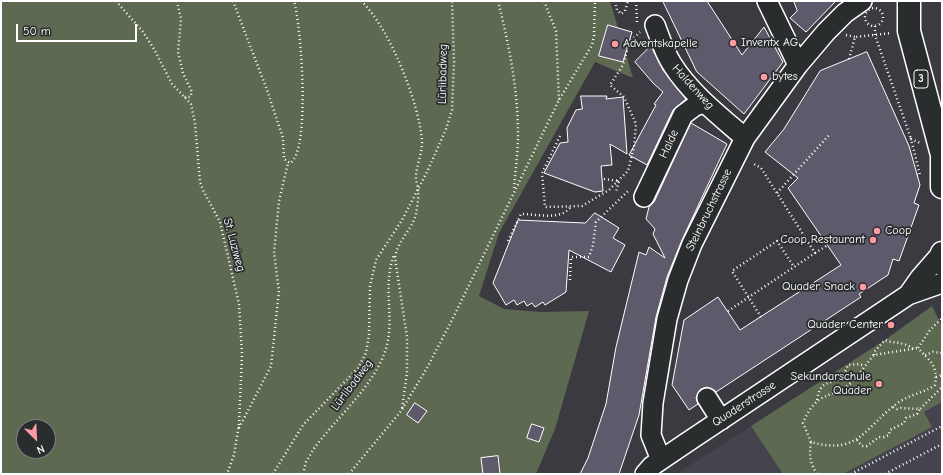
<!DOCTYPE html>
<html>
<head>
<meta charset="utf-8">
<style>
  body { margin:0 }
  #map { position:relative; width:943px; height:475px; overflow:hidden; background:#3a3a40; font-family:"Comic Neue",sans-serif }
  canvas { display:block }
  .frame { position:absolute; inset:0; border:2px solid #fff; pointer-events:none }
  .north { position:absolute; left:16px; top:419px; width:40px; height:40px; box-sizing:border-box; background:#2a2d2e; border:1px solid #7f8182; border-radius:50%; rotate:156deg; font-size:11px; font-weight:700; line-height:16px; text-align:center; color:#fff }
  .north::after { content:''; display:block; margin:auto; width:14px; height:18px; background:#ff9aa2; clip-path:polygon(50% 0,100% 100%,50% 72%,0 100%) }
  .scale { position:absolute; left:16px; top:24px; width:121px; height:18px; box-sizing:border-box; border:2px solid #fff; border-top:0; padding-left:5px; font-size:12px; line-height:14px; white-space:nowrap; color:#fff; -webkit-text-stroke:3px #2a2d2e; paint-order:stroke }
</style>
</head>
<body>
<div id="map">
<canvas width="943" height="475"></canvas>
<div class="frame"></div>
<div class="north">N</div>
<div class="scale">50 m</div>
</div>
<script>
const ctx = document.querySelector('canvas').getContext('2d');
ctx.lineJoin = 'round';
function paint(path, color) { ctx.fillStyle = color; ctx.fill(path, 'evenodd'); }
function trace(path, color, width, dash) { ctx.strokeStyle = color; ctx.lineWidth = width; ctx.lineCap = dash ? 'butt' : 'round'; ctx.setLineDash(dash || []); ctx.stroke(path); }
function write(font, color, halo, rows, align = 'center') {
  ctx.font = font + ' "Comic Neue",sans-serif'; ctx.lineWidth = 3.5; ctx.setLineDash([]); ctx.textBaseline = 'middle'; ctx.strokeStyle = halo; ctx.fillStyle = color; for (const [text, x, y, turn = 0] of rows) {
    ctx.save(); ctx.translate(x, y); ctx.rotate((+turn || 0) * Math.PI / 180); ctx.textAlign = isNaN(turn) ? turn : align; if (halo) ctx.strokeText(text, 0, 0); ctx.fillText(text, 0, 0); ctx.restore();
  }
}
paint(new Path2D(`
  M932,306L942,326V474H676L885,340Z`), '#45434d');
paint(new Path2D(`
  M1,1H610L633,78L595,62L499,233L479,296L504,309L541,312L589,311L555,429L536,474H1ZM24,427H48V451H24Z
  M932,306L942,326V402L924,412L932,427L843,474H783L751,426L885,340Z`), '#5d6951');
const building = new Path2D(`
  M663,1H707L742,55L764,27L783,62L744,114L697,72Z
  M794,1H836L806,32L790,18L797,11Z
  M608,25L632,32L623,62L599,56Z
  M651,46L663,70L686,99L673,110L647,165L629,155L656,105L654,104L663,92L653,83L635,62Z
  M867,52L909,146L920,185L914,203L919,205L899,261L893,259L888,275L859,294L861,297L716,392L707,387L701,389L696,398L698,404L689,410L672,385L684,320L718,297L740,330L841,265L788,188L798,178L765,152L784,129L820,71Z
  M581,96H607L606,99L623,97L627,154L610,144L612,165L601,166L603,191L595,192L544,173L560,143L568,142L567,128L576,110L582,109Z
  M691,123L727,144L682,240L667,277L656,317L639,415L619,474H580L588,458L606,404L616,347L639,252L646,255L649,247L665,258L653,234L655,229L646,219L649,207L654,202Z
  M595,213L619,228L613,238L625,245L611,272L569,250L566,292L545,305L543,302L535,307L532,303L527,306L524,301L517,305L514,300L506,305L493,283L518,220L585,223Z
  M415,403L427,411L418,423L407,415Z
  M532,424L544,428L539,442L527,438Z
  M498,456L500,474H483L481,458Z`);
paint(building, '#5e596b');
trace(building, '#fff', 1);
const minor = new Path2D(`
  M767,1L798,65
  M655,25C660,38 664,52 672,64C690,93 720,116 745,138
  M644,197L683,115L695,106L705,103
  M908,295L920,278L941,254
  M707,398L721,420
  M661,460L651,435L653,403L667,319L678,280L692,244L745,138L798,65L826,32L845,13L862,1
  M645,474L652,466L689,441L908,295L942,283`);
const major = new Path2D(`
  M909,1V31L942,155
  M942,156V187
  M942,253V264`);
trace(minor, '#fff', 22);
trace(major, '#fff', 25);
trace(new Path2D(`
  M116,1L143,32L154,49L172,84L191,104L195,123L200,182L203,190L220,222L239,304L242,354L239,424L234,455L227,474
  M177,1L181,19L178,52L183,73L192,92L190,97H184
  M233,1L267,90L283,138L284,159L290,163C311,152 301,24 294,1
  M361,1C389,26 420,105 422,142C422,155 416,166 416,178C416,182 418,186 418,190C419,198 417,207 416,214C412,230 397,241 395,258L407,337V373L402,408
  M498,1C509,45 518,89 518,135C518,153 515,172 514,190
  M544,1L556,31L559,100
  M615,1L617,10L621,14L625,11L628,1
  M636,1L637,22
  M865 17a9 9 0 1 1 18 0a9 9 0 1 1-18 0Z
  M875,26V35L911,139
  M846,35L855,37
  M849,59L855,37L892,33
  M560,136L542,173L545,207L582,206L609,190L628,171L634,147L636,124L624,97L610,85L623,65L629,43L640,32
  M917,175H920L911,139L920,143
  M604,179L619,181L616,192
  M777,193L830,134
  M508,241L521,214C535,214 563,221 571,206
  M815,253L828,245
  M570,280L571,257H589L593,245L596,222L628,191
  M728,311L815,253L761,168L752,163
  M761,317L732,271L777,241L794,267
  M874,355V352L885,340C895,344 903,341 913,349
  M925,355L933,352L942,353
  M936,377L942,375
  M817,400C821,378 829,386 843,377L848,365L859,364L865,366
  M893,407L897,409L901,408L920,409L942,387
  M239,428L271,366L279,291L274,253L279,201L288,163
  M857,440L862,446H867L879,437H884L889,435L890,430L904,423L906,418L917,414L920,409
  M811,442L803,423C818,388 830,401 852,382C861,374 866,363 874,355L918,348
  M273,474L303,425L358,368L366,353L369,335L370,286L376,260L402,220L428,170L446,129L452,110L454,62L452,1
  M303,474L306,462L313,450C336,417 381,381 388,340C393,311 383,283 394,255
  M349,474L401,411L427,368L453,318L559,100L592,45L594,36L595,1
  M817,474C810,463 809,455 811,442C860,456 865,426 899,402C911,394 924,393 935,385C938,364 930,362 918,348L930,330L942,318
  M851,474L942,426
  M885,474L942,444`), '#fff', 2.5, [1, 3]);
trace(minor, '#2a2d2e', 19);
trace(major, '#2a2d2e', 22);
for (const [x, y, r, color] of [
  [733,43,4,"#ff9aa2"],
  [615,44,4,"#ff9aa2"],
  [764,77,4,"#ff9aa2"],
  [877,231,4,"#ff9aa2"],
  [873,240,4,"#ff9aa2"],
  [863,287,4,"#ff9aa2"],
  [891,325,4,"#ff9aa2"],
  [879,384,4,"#ff9aa2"]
]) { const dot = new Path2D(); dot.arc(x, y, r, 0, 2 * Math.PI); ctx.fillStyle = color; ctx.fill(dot); trace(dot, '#2a2d2e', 1.5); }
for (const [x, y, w] of [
  [921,79,14]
]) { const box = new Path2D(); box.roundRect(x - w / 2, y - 9, w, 18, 3); ctx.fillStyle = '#2a2d2e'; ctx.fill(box); trace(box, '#fff', 1); }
write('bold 11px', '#fff', null, [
  ["3",921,79]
]);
write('12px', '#fff', '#2a2d2e', [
  ["Inventx AG",741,43],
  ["Adventskapelle",623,44],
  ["bytes",772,77],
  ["Coop",885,231],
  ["Coop Restaurant",865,240,"right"],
  ["Quader Snack",855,287,"right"],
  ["Quader Center",883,325,"right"],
  ["Sekundarschule",871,377,"right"],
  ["Quader",871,391,"right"]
], 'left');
write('12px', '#fff', '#2a2d2e', [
  ["Lürlibadweg",443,74,-89],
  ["Haldenweg",693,87,48],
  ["Halde",669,144,-65],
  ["Steinbruchstrasse",709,210,-64],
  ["St. Luziweg",234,245,75],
  ["Lürlibadweg",352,385,-53],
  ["Quaderstrasse",744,404,-33]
]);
</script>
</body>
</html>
